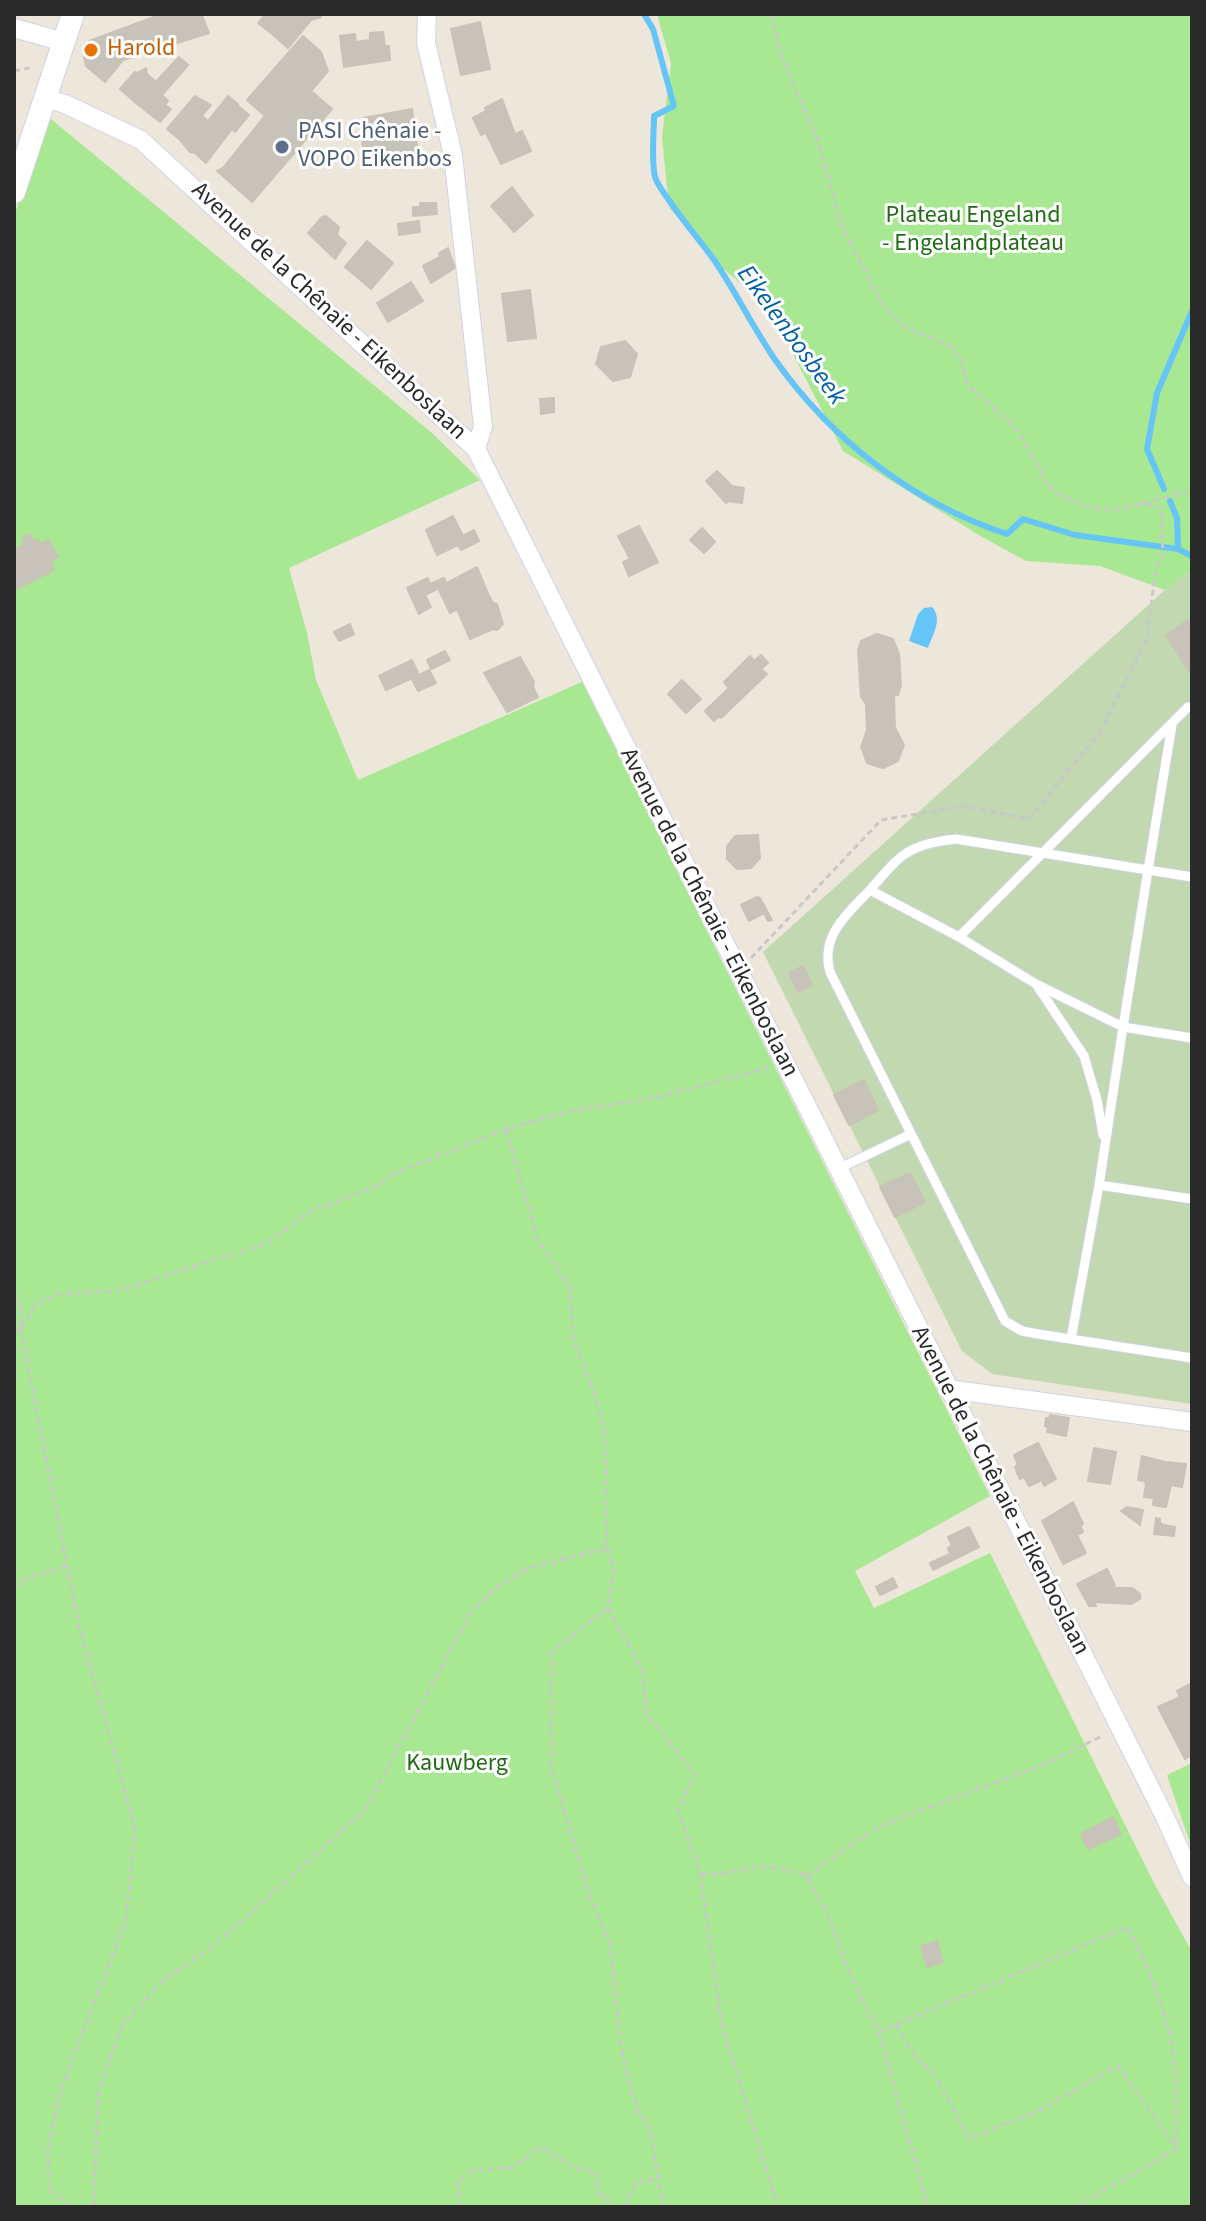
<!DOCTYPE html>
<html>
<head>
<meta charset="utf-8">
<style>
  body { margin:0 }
  #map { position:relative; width:1206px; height:2221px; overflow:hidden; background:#ede6da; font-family:"Source Sans 3",sans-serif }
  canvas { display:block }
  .frame { position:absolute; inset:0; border:16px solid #2a2a2a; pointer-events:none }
</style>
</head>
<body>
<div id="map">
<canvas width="1206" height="2221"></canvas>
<div class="frame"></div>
</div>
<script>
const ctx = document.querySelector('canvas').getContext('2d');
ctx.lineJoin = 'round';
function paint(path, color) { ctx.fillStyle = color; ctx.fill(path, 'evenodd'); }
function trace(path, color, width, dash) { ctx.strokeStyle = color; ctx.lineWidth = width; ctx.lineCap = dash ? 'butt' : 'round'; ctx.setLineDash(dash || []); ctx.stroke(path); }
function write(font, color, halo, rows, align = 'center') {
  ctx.font = font + ' "Source Sans 3",sans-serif'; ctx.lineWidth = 6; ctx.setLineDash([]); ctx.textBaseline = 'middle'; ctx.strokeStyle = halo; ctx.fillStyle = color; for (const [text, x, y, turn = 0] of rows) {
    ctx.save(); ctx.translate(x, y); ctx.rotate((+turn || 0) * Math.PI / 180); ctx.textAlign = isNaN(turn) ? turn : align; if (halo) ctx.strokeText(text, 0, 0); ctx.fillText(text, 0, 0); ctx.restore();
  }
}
paint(new Path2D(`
  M657,14H1192V570L1165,590L1100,566L1026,561L982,537L843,451L768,306L715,262L669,207L662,137L671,64Z
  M46,115L432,433L480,480L289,568L307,633L316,680L358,780L582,682L990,1496L855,1571L874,1608L990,1553L1154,1883L1192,1952L1190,2207H14V217Z
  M1192,1763V1849L1167,1775Z`), '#a9e892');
paint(new Path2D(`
  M1192,570V1404L992,1374L962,1351L763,952L1165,590Z`), '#c1d8b0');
paint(new Path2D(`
  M932,607C943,619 933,634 928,648L909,641L918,614L924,608Z`), '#65c5f7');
trace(new Path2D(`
  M644,14L653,29L674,106L654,116C654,135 651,159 655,177C658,190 701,242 712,257C735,290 753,328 776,361C833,441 913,503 1007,534L1023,519L1075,535L1178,549L1192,556
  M1164,489L1147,449L1157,393L1192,311
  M1170,501L1177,518L1178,549`), '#65c5f7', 6);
const building = new Path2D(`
  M162,14L202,15L101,54L84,57L89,41Z
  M266,14H290L272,34L258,23Z
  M290,14H320L321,17L311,20L288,48L272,34Z
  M202,15L209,33L123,60L105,82L86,66L84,57L101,54Z
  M480,22L490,69L461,75L451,29Z
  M383,32L385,46H389L390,60L344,67L340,36L355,34L356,42L370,40V33Z
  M303,36L321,52L328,71L232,184L217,171L223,168L265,116L247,100Z
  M179,57L188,65L162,95L168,101L165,105L171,109L160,122L136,103Z
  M146,68L147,74L155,81L136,103L120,89L135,72L137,73Z
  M311,91L332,109L252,202L232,184Z
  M195,96L211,105L180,140L167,129Z
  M228,96L238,104L195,153L190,152L180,140L202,116L208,121Z
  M502,99L515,134L522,131L531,151L501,164L486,133L481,135L473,118L486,111L485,108Z
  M237,105L249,115L235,132L232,129L206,163L195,153Z
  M412,109L415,131L366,137L363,118Z
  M415,131L418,152L375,158L373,147L363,148L362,138Z
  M512,187L533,215L514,232L491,206Z
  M420,203H436L437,214L413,216V207H420Z
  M326,216L339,227L337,235L346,243L335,259L308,233L322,217Z
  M419,221L420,232L399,235L398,224Z
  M367,241L379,251L358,278L345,267Z
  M448,248L455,268L431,283L423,266L440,257L439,253Z
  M379,251L393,263L371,289L358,278Z
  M411,282L423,301L388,322L377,303Z
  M530,290L536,338L508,341L502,294Z
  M625,341L637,354L630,377L613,381L596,364L601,347Z
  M554,398V412L541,414L540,399Z
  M717,471L732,486L744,488L742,503L728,501L726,503L706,481Z
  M453,516L463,536L474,530L479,541L461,550L458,545L437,555L426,530Z
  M639,526L658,562L629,576L623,562L630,559L618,536Z
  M702,528L715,542L704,553L690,540Z
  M30,534L33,541L37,539L40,544L49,540L58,557L50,562L54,570L14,590V549L25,545L22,538Z
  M477,567L488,594L450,613L438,588Z
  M428,578L430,584L444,578L447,584L425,595L431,607L419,614L407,588Z
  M488,594L493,603L497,604L503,624L497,630L493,629L470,639L457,609Z
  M1188,620L1192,626V669L1189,671L1166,635Z
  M350,624L354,634L339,641L334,632Z
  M877,634L893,639L899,654L901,685L898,695H894L895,728L904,745L898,761L883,768L867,763L861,747L867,730L866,704L861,697L858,650L861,641Z
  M445,651L450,660L431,669L427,660Z
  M761,655L768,663L761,669L767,674L721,718L719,716L714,721L705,711L729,688L724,682L750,656L754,661Z
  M520,657L534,682L533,687L538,697L507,712L484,673Z
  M412,660L419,675L386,690L379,676Z
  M429,670L436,683L418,691L412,679Z
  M682,680L701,699L686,713L668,694Z
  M758,835L760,858L751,868L737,869L727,859V846L735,836Z
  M757,897L760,898L772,920L768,921L764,913L749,921L741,905Z
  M803,966L812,985L798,992L789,973Z
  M864,1080L878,1110L849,1125L834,1095Z
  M910,1173L925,1202L895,1217L880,1187Z
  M1050,1415L1069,1418L1066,1436L1047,1432L1048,1427L1045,1426L1046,1418L1049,1419Z
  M1038,1443L1046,1459L1017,1473L1015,1467L1018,1465L1014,1455Z
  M1094,1448L1116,1452L1110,1484L1088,1481Z
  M1142,1456L1165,1462L1158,1506L1153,1505L1154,1498L1144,1497L1146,1484L1144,1481L1138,1480Z
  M1046,1459L1056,1479L1044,1486L1042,1480L1029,1486L1024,1477L1020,1479L1017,1473Z
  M1165,1462L1186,1464L1182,1487L1171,1485L1166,1507L1158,1506Z
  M1073,1502L1083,1524L1051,1539L1042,1521Z
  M1127,1507L1143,1510L1140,1525L1121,1511Z
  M1156,1518L1160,1519V1523L1164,1525L1175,1527L1174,1536L1154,1534Z
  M1080,1525L1083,1532L1077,1535L1086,1553L1063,1564L1051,1539Z
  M969,1527L979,1547L933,1570L930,1563L950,1554L948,1548L952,1546L948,1537Z
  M1107,1569L1115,1585L1112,1588H1132L1140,1594V1599L1131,1604L1094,1602L1096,1606H1089L1077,1584Z
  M893,1578L897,1587L880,1595L876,1587Z
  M1192,1683V1755L1185,1759L1158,1707L1180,1697L1177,1691Z
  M1113,1817L1121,1834L1088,1849L1081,1834Z
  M937,1941L943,1962L927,1967L921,1946Z`);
paint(building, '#c8c3ba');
trace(building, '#c8c3b4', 2);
const service = new Path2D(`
  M1172,725L1148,870L1192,877
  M870,890C900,855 908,844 956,839L1148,870L1123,1027L1192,1038
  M959,937L1188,707L1192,708
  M1038,987L1084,1056L1097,1100L1103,1135
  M838,1169L911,1134
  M1192,1199L1099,1185L1123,1027L1036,984L959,937L870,890C847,914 820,936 830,972L1005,1321L1022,1331L1038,1334L1192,1358
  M1071,1339L1099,1185`);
const minor = new Path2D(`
  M427,14L426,43L453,155L483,426L476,449
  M14,28L64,42
  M45,98L65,104L141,140L476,449L1164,1815L1192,1877
  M947,1389L1192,1422`);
const tertiary = new Path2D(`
  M14,192L73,14`);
trace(service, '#cfd2e4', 11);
trace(minor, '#cfd2e4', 20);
trace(tertiary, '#cfd2e4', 24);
trace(new Path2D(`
  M771,14L782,58L817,139L843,229L884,306L900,324L953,348L963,366L967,384L1019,431L1047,484L1062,497L1097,509H1122L1192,490
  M14,71L34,67
  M751,958L881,820L965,806L1029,819L1100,732L1147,639L1156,567L1163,556L1161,508L1140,503
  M506,1129L537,1238L570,1288L573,1339L594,1392L605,1435L607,1548L614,1567L608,1608L643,1671L646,1713L695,1775L678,1810L700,1873L722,2025L778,2207
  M14,1290L21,1309V1330L78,1622L135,1827L126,1920L61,2089L48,2148L49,2189L72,2207H94
  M14,1327L21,1330L35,1304L57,1294L115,1291L266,1244L310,1211L373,1188L393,1174L506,1129L571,1111L658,1097L768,1068
  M14,1587L20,1581L67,1566
  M608,1608L551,1653V1767L590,1897L610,1943L620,2041L628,2078L639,2113L650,2129L663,2207
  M701,1873C719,1876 734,1871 751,1868C769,1865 791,1870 807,1876L831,1921L848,1970L879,2032L1127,1927C1144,1957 1160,1997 1169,2031C1178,2069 1175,2110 1177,2149
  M807,1876L859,1839L889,1822L1045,1764L1102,1736
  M896,2025L915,2056L935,2075L969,2138L1038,2111L1118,2066L1177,2149
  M879,2032L928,2207
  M14,2203L16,2207
  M94,2206L98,2092L123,2024L165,1979L217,1943L365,1810L471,1612L498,1586L529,1568L606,1548
  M460,2207L458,2180L471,2171L512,2167L538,2149H546L568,2165L596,2172L599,2193L616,2207
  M624,2207L636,2182L656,2179
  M1076,2207L1177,2149`), '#c8c8c8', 3, [6, 4]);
trace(service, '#fff', 9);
trace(minor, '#fff', 18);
trace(tertiary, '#fff', 22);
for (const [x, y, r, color] of [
  [91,50,8,"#e8710a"],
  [282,147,8,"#5c6f8a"]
]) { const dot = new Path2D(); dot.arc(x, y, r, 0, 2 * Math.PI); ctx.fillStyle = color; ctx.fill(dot); trace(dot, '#fff', 3); }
write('24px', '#c56008', '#fff', [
  ["Harold",107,50]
], 'left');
write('24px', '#4e5e75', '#fff', [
  ["PASI Chênaie -",298,133],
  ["VOPO Eikenbos",298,161]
], 'left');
write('24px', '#206c15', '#fff', [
  ["Plateau Engeland",973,217],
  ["- Engelandplateau",973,245],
  ["Kauwberg",457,1765]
]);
write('24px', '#2a2a2a', '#fff', [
  ["Avenue de la Chênaie - Eikenboslaan",328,312,43],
  ["Avenue de la Chênaie - Eikenboslaan",708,913,63],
  ["Avenue de la Chênaie - Eikenboslaan",999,1491,63]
]);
write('italic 26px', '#0460a4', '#fff', [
  ["Eikelenbosbeek",790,336,54]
]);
</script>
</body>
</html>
